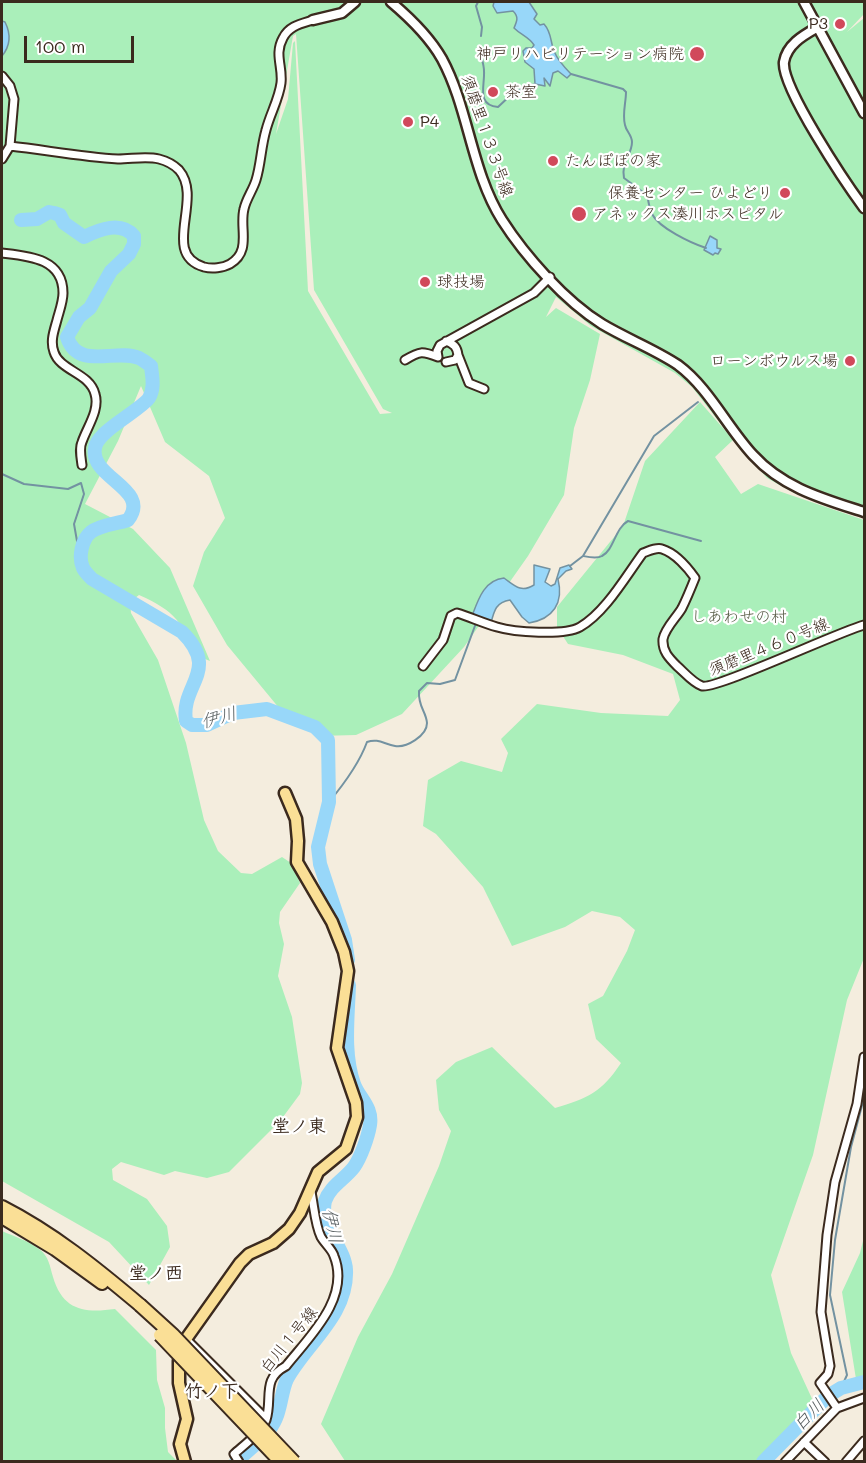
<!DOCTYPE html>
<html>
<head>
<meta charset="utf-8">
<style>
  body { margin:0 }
  #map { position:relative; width:866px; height:1463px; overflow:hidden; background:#f4edde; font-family:Mali,sans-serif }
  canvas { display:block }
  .frame { position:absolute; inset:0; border:3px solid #3b2a1e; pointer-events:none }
  .scale { position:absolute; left:24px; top:36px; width:110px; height:27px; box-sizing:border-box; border:3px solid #3b2a1e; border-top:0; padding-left:8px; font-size:18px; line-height:21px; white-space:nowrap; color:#3b2a1e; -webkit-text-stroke:4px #fff; paint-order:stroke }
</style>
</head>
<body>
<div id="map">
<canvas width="866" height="1463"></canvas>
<div class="frame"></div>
<div class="scale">100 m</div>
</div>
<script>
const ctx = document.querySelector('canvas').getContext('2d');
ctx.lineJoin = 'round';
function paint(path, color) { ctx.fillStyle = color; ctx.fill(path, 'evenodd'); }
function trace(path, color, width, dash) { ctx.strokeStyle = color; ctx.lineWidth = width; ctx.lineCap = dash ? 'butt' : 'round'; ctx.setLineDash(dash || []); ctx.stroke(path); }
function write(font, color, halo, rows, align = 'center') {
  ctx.font = font + ' Mali,"Klee One",sans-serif'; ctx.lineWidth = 4.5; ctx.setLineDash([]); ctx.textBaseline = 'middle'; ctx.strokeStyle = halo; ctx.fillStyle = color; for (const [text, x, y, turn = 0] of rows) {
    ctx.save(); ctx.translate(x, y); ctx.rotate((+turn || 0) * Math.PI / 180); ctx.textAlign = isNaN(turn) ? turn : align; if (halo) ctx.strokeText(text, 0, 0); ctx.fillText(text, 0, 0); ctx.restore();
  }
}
paint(new Path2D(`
  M2,2H864V14L847,32L864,18V514L794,493L767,478L733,440L715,457L741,494L758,484L864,520V958L847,1000L813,1155L771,1275L791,1353L814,1403L757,1462L345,1461L321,1424L358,1337L392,1274L439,1166L451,1131L439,1110L436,1080L456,1062L492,1047L555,1108C588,1098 601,1093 621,1063L596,1039L588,1004L603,996L627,951L635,930L620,917L592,911L565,927L512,946L483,887L436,834L423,826L428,780L461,761L502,772L508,753L501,739L537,704L601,713L668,716L680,700L673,674L623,655L568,644L557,627V607L623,526L645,461L700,402L730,436L692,387L675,373L591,326L556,297L546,317L556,308L600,334L590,380L574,428L564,495L528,556L464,647L402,714L356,735L318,736L284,714L227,645L193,586L204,552L225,518L209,476L165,442L141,386L118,441L85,504L133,529L170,568L210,661L200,657C180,622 177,612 139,595L130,602L131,613L158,660L186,743L204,820L218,851L241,873L252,874L282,857L291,863L300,883L280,912L279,923L284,944L278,976L292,1017L302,1083L300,1094L280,1121L229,1172L207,1178L175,1171L164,1175L121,1162L112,1169L113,1180L147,1199L167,1226L170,1247L149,1285L109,1242L2,1181ZM296,34L314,290L383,409L392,413L380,414L308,291L295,41L293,43L288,99L276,134L293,36Z
  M2,1231C13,1236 29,1241 39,1249C49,1256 50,1267 53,1277C63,1311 85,1313 115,1309L156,1350L157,1380L165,1408V1428L168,1452L177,1461H2Z
  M864,1237V1377L856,1379L842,1292L860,1253Z`), '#aaefba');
const water = new Path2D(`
  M494,2H529L537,14L534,19L540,25L544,24C552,33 550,41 554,51C558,61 566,69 571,74L567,78L558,71L553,73L550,86L544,78L545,86L535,84L534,69L525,62L523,51L526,48H532L534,45C529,37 521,35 514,28C517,21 519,17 513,11L497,13L493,6Z
  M2,21L5,22C11,34 11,45 2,56Z
  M710,236L717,240V248L721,249L718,254L715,253L713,255L704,250Z
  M534,565L550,569L545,582L551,586L555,584L560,568L569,565L572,569L566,571L558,579C564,603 553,619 529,623L522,617L510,600C496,602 494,611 491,623L472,616C478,600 484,580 504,578C515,586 521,593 534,585Z`);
paint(water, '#98d7f9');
trace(water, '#7392a1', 1.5);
trace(new Path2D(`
  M478,2L476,6L482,27L481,36
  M480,51C481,57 484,64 484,71C485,86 476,105 498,107L514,92L535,84
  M571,74L623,89L626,92C626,103 622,114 625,125C626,131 632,135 632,142C632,155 621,161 624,178L647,195C649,202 649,209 652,214C659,228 691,243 706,248
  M2,474L24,484L68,489L81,483L84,494L74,524L77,541L82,548
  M583,556L654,436L698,402
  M570,566L583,556C588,557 597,559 602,556C614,550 615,528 628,521L701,541
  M329,802C344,784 359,764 367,742C378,738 384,744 395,746C406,748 427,736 427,723C426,711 418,707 419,691L427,683L440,684L455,680L476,623
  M841,1388L847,1375L830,1295L835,1240L851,1147L864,1098`), '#7392a1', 2);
trace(new Path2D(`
  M21,220L37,219L49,212L54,213L60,215L64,223L84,237C100,229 121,221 134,236V244L129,254L111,271L90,308L79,317L67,337C78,371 116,348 139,358C143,360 147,363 151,366C152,376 155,388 149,398C144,406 115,423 105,433C101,437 96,441 95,448C89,478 152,489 128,520C116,524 100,525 91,532C82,539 78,557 83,568C85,572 89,576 92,579L182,632C221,671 180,684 186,721L192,725H207L233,713L267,709L315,727L328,740L329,802L318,847L320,864L345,940L348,960
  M236,1462C247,1451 260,1442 269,1430C282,1414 280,1394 287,1379C307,1343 348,1315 346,1270C345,1247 319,1227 325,1201C330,1186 345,1179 354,1167C361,1157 368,1137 370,1125C373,1107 359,1098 354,1084C343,1053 348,1017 349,985
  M763,1462L828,1396L841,1388L864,1382`), '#98d7f9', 14);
const minor = new Path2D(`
  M2,76L10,86L14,99L10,146L2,159
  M10,146C46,150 82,157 118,159C132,159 146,156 159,159C167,161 174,165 179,170C204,199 160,254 204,267C212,269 223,268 230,264C252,251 239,228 244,209C246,199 253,190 256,180C261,164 261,147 266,130C270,114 279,99 281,83C283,67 274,54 283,38C289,26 300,24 313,20
  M2,253C28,256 63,258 63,293C63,302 59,312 57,320C54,331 50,341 54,352C60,371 90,373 95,394C100,410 87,427 82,442C79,448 81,457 82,465
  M446,341C454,344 457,347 458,355L455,360L446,362
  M458,355L469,383L484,389
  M405,360C420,351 422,351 438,357L437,351L440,345L534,293L550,277
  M423,666L443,640L451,616L457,613C470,617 483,623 497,627C514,632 564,636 580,627C605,613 626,576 643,553C649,551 656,547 662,549C675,553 688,568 695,578C691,588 687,598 682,608C677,617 665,628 663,639C662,651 669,658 677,666C684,672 693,683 702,686C715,690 838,632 864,625
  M186,1339L266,1419
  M837,1408L820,1383L828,1374L830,1366L821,1312L827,1235L835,1182L857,1104L864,1057
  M804,1442L825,1462
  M239,1462L234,1454C244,1445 261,1433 266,1420C273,1398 261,1379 286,1366C309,1337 351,1298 334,1256C332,1249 325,1244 321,1237C315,1225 314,1206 311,1192
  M785,1462L837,1408L864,1398
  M846,1462L864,1441`);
const tertiary = new Path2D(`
  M391,2C410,18 429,36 442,59C469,109 471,171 502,220C525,256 565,301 602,324C627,339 654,349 678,365C709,388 727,427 753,455C783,488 824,499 864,512
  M804,2L864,113
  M313,20L342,13L355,2
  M818,27C804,35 787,44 784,62C781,87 847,185 864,208`);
const primary = new Path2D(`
  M185,1462L180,1444L187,1419L179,1383V1361L186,1339L240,1263L249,1254L273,1243L289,1229L300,1213L318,1172L346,1149L357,1117L356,1103L337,1048L348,971L344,952L332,922L297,862L298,841L296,819L285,793`);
const motorway = new Path2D(`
  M2,1207C53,1233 96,1268 140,1305
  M2,1217L55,1249L102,1283`);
trace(minor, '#3b2a1e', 11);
trace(tertiary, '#3b2a1e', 13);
trace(primary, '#3b2a1e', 15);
trace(motorway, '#3b2a1e', 16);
trace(minor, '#fff', 7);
trace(tertiary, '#fff', 8);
trace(primary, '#fadf96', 10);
trace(motorway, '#fadf96', 12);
const motorwayBridge = new Path2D(`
  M140,1305L173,1335L294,1462
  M160,1335L281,1462`);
trace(motorwayBridge, '#3b2a1e', 16, []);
trace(motorwayBridge, '#fadf96', 12);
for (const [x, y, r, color] of [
  [840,24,6,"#d1495b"],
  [697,54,8,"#d1495b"],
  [493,92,6,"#d1495b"],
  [408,122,6,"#d1495b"],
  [553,161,6,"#d1495b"],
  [785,193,6,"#d1495b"],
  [579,214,8,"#d1495b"],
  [425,282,6,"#d1495b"],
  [850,361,6,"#d1495b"]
]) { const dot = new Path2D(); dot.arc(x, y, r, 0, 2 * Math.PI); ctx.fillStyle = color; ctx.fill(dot); trace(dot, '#fff', 2); }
write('16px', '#3b2a1e', '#fff', [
  ["P3",828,24,"right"],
  ["神戸リハビリテーション病院",684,54,"right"],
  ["茶室",505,92],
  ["P4",420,122],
  ["たんぽぽの家",565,161],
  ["保養センター ひよどり",773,193,"right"],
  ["アネックス湊川ホスピタル",592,214],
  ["球技場",437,282],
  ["ローンボウルス場",838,361,"right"]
], 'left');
write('16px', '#3b2a1e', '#fff', [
  ["須磨里１３３号線",487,136,71],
  ["須磨里４６０号線",769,647,-22],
  ["白川１号線",289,1340,-51]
]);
write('16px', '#575b45', '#fff', [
  ["しあわせの村",739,617]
]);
write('italic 18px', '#575e60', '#fff', [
  ["伊川",219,718,-15],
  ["伊川",332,1226,77],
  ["白川",809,1415,-45]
]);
write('bold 18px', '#3b2a1e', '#fff', [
  ["堂ノ東",299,1126],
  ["堂ノ西",156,1273],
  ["竹ノ下",212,1391]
]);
</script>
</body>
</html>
